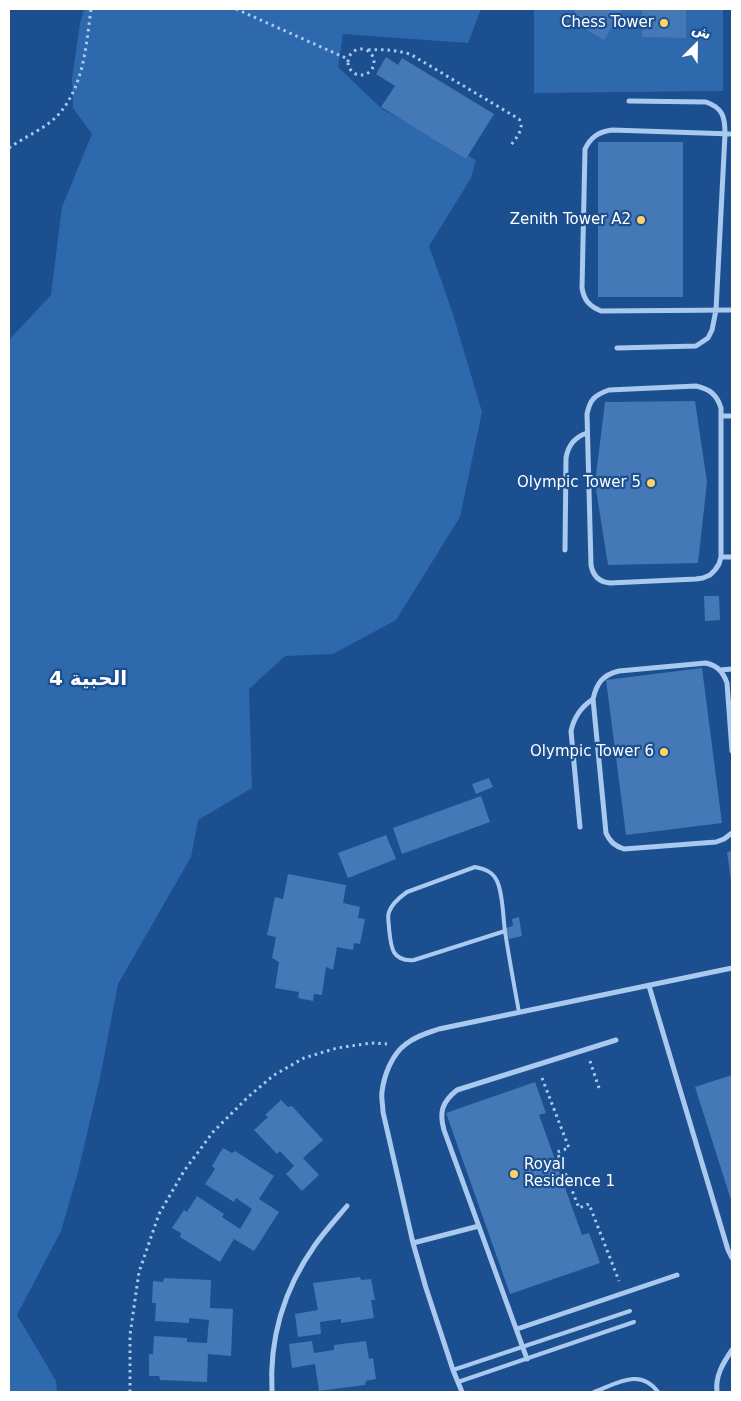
<!DOCTYPE html>
<html>
<head>
<meta charset="utf-8">
<style>
  body { margin:0 }
  #map { position:relative; width:741px; height:1401px; overflow:hidden; background:#1b4f8f; font-family:"DejaVu Sans",Vazirmatn,sans-serif }
  canvas { display:block }
  .frame { position:absolute; inset:0; border:10px solid #fff; pointer-events:none }
  .north { position:absolute; left:671px; top:20px; width:50px; height:50px; -webkit-text-stroke:4px #1b4f8f; paint-order:stroke; rotate:23deg; font-size:14px; font-weight:700; line-height:20px; text-align:center; color:#fff }
  .north::after { content:''; display:block; margin:auto; width:18px; height:22px; background:#fff; clip-path:polygon(50% 0,100% 100%,50% 72%,0 100%) }
</style>
</head>
<body>
<div id="map">
<canvas width="741" height="1401"></canvas>
<div class="frame"></div>
<div class="north">ش</div>
</div>
<script>
const ctx = document.querySelector('canvas').getContext('2d');
ctx.lineJoin = 'round';
function paint(path, color) { ctx.fillStyle = color; ctx.fill(path, 'evenodd'); }
function trace(path, color, width, dash) { ctx.strokeStyle = color; ctx.lineWidth = width; ctx.lineCap = dash ? 'butt' : 'round'; ctx.setLineDash(dash || []); ctx.stroke(path); }
function write(font, color, halo, rows, align = 'center') {
  ctx.font = font + ' "DejaVu Sans",Vazirmatn,sans-serif'; ctx.lineWidth = 4.5; ctx.setLineDash([]); ctx.textBaseline = 'middle'; ctx.strokeStyle = halo; ctx.fillStyle = color; for (const [text, x, y, turn = 0] of rows) {
    ctx.save(); ctx.translate(x, y); ctx.rotate((+turn || 0) * Math.PI / 180); ctx.textAlign = isNaN(turn) ? turn : align; if (halo) ctx.strokeText(text, 0, 0); ctx.fillText(text, 0, 0); ctx.restore();
  }
}
paint(new Path2D(`
  M84,9H481L468,43L343,34L338,67L382,109L476,160L471,178L429,246L451,308L482,412L460,517L396,620L333,654L285,656L249,689L252,788L198,820L191,857L118,984L100,1078L78,1172L61,1231L17,1315L56,1381L57,1392H9V340L51,295L62,207L92,134L73,108L72,79L80,23Z
  M534,9H723V91L534,93Z`), '#2e69ad');
paint(new Path2D(`
  M576,9H623L604,40L570,20Z
  M642,9H686V38L642,37Z
  M386,57L398,65L402,58L494,114L466,159L381,107L395,86L376,74Z
  M598,142H683V297H598Z
  M695,401L707,482L698,563L608,565L595,483L605,402Z
  M704,596H719L720,620L705,621Z
  M702,668L722,823L626,835L606,680Z
  M489,778L493,787L476,794L472,784Z
  M481,796L490,822L402,854L393,828Z
  M386,835L396,859L348,878L338,853Z
  M732,851V880L731,881L727,852Z
  M288,874L346,885L343,903L360,907L358,918L365,919L360,944L354,943L353,950L337,947L333,970L326,967L322,995L314,994L313,1001L298,998L299,992L275,988L279,962L272,958L276,937L267,935L275,897L283,899Z
  M519,917L522,936L509,939L506,928L513,926L512,919Z
  M732,1075V1203L695,1087Z
  M535,1082L546,1113L539,1115L582,1235L589,1233L600,1263L510,1294L446,1113Z
  M281,1100L288,1107L292,1106L323,1140L303,1158L319,1175L302,1191L286,1174L294,1166L280,1151L277,1154L254,1130L268,1117L265,1115Z
  M223,1148L232,1153L235,1151L274,1176L259,1199L279,1212L254,1251L234,1239L220,1262L180,1237L181,1233L172,1228L184,1210L187,1212L197,1196L224,1214L222,1217L240,1229L252,1209L236,1198L234,1202L205,1184L215,1169L212,1166Z
  M360,1277L361,1280L371,1279L375,1300H371L374,1318L341,1323V1319L320,1322L321,1334L298,1337L295,1314L318,1310L313,1283Z
  M164,1278L211,1280L210,1308L233,1309L231,1356L208,1354L207,1382L160,1380L159,1376H149V1354H153L154,1336L187,1338V1342L207,1343L209,1320L189,1318V1323L155,1321L156,1303H152L153,1281L163,1282Z
  M312,1341L314,1353L334,1350V1345L366,1341L369,1359L373,1358L376,1379L366,1381L365,1385L319,1391L315,1364L292,1368L289,1344Z`), '#4478b7');
trace(new Path2D(`
  M236,9L348,59
  M348 62a13 13 0 1 1 26 0a13 13 0 1 1-26 0Z
  M368,50C383,49 395,50 410,54L519,119C525,128 517,137 511,145
  M9,148C24,137 45,129 58,115C84,86 86,46 91,9
  M590,1061L599,1088
  M542,1078L569,1148L557,1152L579,1208L589,1204L619,1281
  M130,1392V1335L139,1272L159,1214L184,1171L213,1132L248,1097L274,1075L304,1058L337,1048L371,1043L387,1044`), '#a9c9ee', 3, [2.5, 4]);
trace(new Path2D(`
  M505,931L414,960C391,962 391,946 389,928C389,923 387,917 389,912C392,903 400,897 407,892L475,867C485,869 493,872 497,881C503,893 503,918 505,931C509,958 514,985 519,1012
  M453,1370L630,1311
  M458,1382L634,1322
  M594,1392C616,1384 640,1367 658,1392`), '#a9c9ee', 4);
trace(new Path2D(`
  M732,134L612,130C598,132 591,137 585,149L582,288C584,300 589,306 601,311L732,310
  M617,348L696,346L708,338L712,330L716,310L725,134C725,117 723,108 706,102L629,101
  M696,386C710,389 717,395 721,408V557L719,564L715,570L710,575L703,578L696,579L610,583C599,582 593,576 591,565L587,414C590,399 595,395 609,390Z
  M721,416H732
  M565,550L566,458C568,445 575,437 587,433
  M721,557H732
  M720,670L732,669
  M732,751L727,683C723,672 718,666 706,663L619,671C603,675 597,682 593,699L606,833C610,842 615,846 624,849L716,842L724,839L732,833
  M580,827L571,731C574,717 581,707 593,699
  M649,986L728,1250L732,1258
  M413,1243L479,1226
  M517,1329L677,1275
  M527,1359L444,1130C439,1112 442,1102 457,1090L616,1040
  M272,1392C269,1338 284,1289 315,1245C325,1231 336,1219 347,1206
  M462,1392L453,1370L426,1288L413,1243L383,1112C383,1105 381,1098 382,1092C384,1075 392,1054 406,1044C416,1036 427,1033 439,1029L732,968
  M717,1392C715,1376 723,1363 732,1350`), '#a9c9ee', 5);
for (const [x, y, r, color] of [
  [664,23,5,"#ffd166"],
  [641,220,5,"#ffd166"],
  [651,483,5,"#ffd166"],
  [664,752,5,"#ffd166"],
  [514,1174,5,"#ffd166"]
]) { const dot = new Path2D(); dot.arc(x, y, r, 0, 2 * Math.PI); ctx.fillStyle = color; ctx.fill(dot); trace(dot, '#1b4f8f', 2); }
write('15px', '#fff', '#1b4f8f', [
  ["Chess Tower",654,23],
  ["Zenith Tower A2",631,220],
  ["Olympic Tower 5",641,483],
  ["Olympic Tower 6",654,752],
  ["Royal",524,1165,"left"],
  ["Residence 1",524,1182,"left"]
], 'right');
write('bold 20px', '#fff', '#1b4f8f', [
  ["الحبية 4",88,680]
]);
</script>
</body>
</html>
